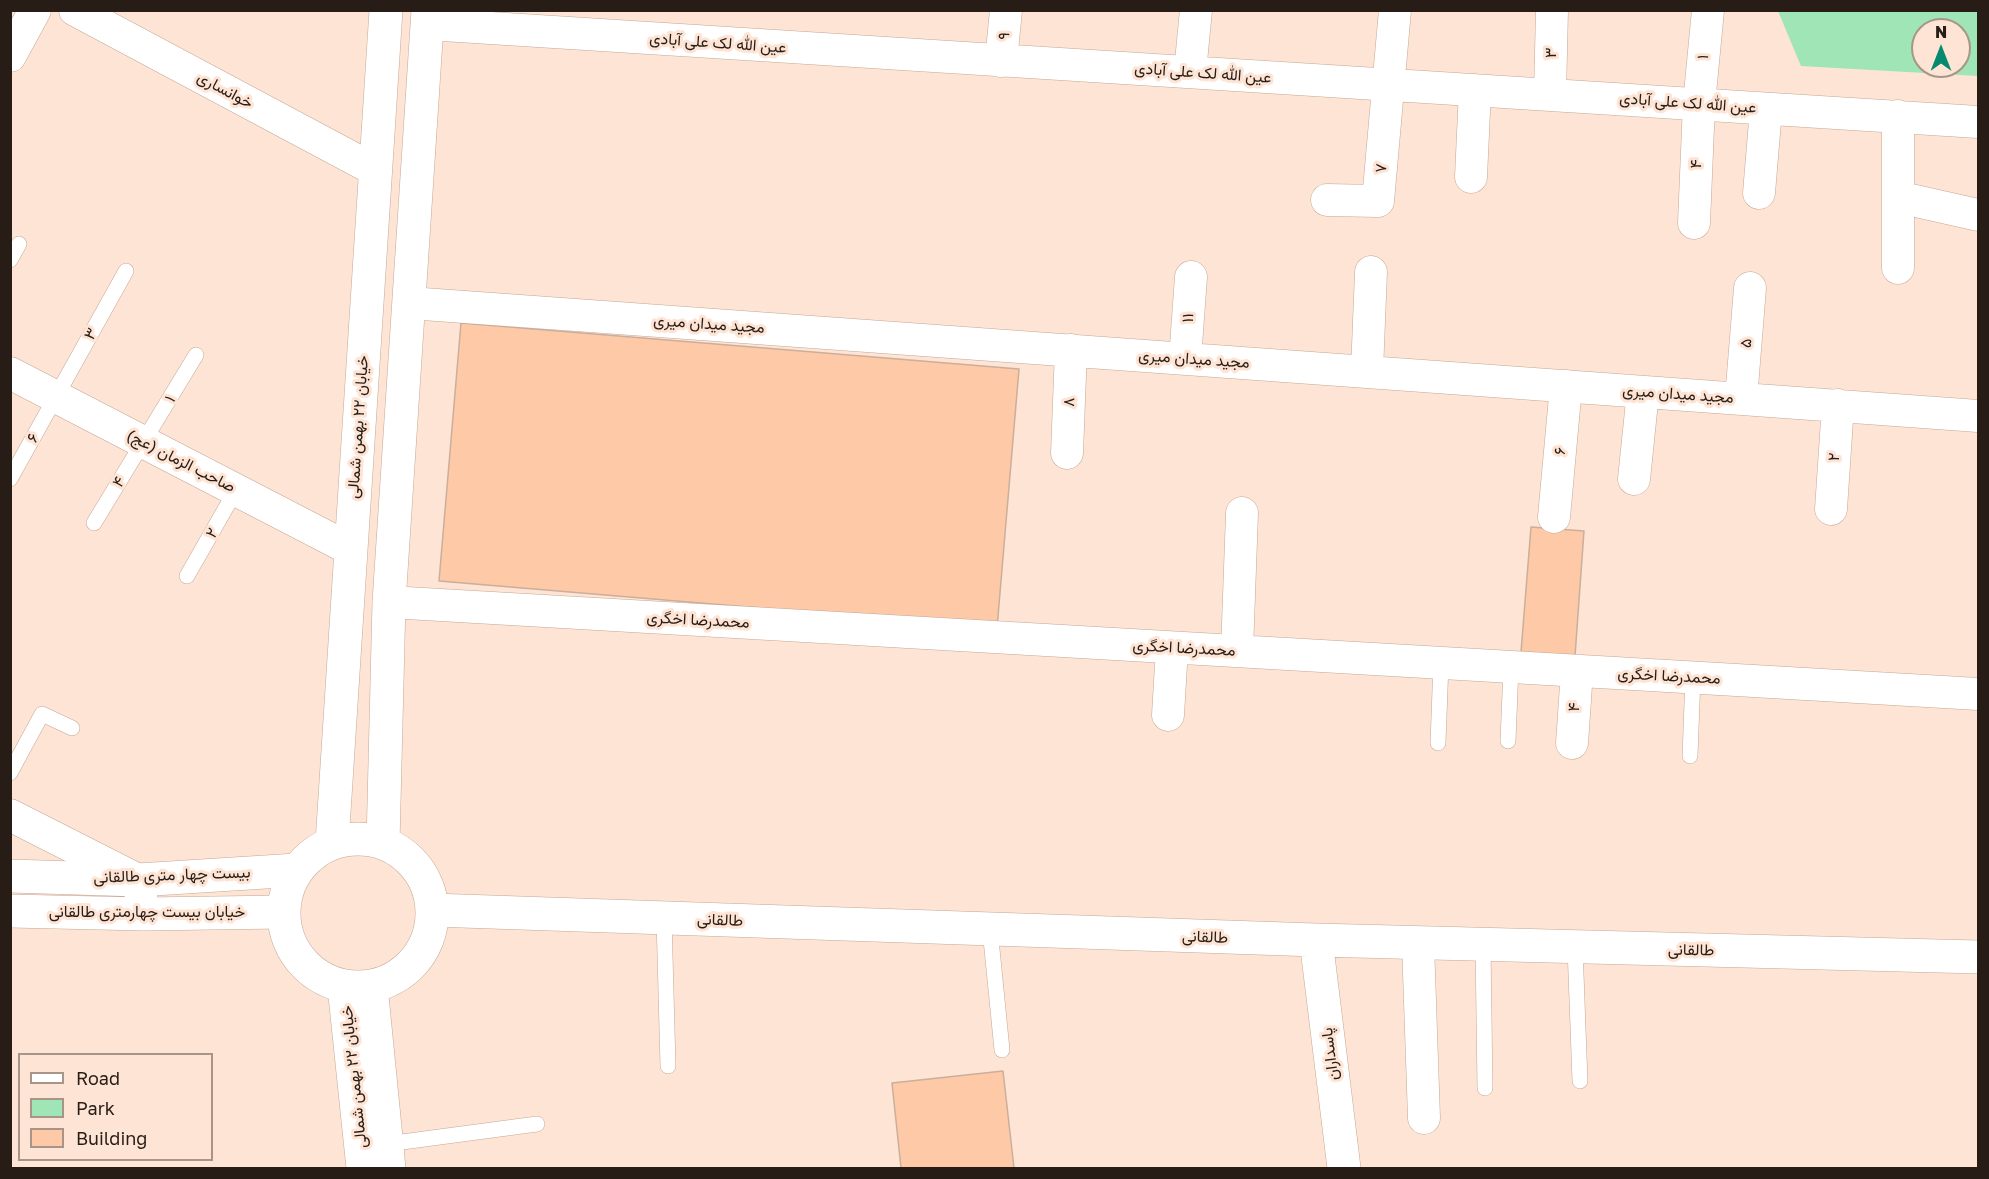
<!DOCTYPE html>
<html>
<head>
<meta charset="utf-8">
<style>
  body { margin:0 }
  #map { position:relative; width:1989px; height:1179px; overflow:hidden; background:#fee4d4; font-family:"Golos Text",sans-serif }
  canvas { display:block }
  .frame { position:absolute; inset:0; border:12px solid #281d16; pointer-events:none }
  .legend { position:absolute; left:18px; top:1053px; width:195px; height:108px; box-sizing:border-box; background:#fee4d4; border:2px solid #a89488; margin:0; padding:8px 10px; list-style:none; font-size:18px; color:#281d16 }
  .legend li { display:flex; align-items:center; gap:12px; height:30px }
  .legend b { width:30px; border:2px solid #a89488 }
  .north { position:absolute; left:1911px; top:18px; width:60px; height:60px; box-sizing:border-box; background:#fee4d4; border:2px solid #a89488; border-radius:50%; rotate:0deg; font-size:16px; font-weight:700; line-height:24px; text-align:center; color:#281d16 }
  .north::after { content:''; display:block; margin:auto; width:21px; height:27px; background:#068a6f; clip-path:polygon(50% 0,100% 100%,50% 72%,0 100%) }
</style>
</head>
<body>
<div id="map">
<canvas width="1989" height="1179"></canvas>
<div class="frame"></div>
<ul class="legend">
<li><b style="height:8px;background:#fff"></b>Road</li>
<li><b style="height:16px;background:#9fe5b5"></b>Park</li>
<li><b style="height:16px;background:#fdc9a7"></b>Building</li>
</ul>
<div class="north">N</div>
</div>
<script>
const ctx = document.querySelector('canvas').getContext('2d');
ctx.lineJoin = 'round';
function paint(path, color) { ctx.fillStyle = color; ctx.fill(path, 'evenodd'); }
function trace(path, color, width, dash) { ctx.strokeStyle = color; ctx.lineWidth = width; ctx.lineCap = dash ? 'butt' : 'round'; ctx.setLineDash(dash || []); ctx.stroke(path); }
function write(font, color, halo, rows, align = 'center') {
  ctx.font = font + ' "Golos Text",Vazirmatn,sans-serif'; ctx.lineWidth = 6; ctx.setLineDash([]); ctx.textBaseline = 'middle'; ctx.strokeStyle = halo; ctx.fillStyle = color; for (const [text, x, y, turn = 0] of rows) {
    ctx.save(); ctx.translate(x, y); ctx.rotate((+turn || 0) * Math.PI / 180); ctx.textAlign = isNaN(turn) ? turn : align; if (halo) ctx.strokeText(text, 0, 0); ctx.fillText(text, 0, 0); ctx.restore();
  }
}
paint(new Path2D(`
  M1778,11H1976L1978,15V76L1801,66ZM1923,30H1959V66H1923Z`), '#9fe5b5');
const building = new Path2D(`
  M461,323L1019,369L997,628L439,581Z
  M1531,527L1584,531L1575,656L1521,652Z
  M1003,1071L1014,1168H901L892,1083Z`);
paint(building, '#fdc9a7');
trace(building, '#cbae9b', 1.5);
const service = new Path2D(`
  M10,260L19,244
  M10,479L126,271
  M94,523L196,355
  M187,576L236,490
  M1508,741L1511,667
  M1438,743L1441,663
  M1690,756L1693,677
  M10,773L42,714L72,728
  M664,918L668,1066
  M990,929L1002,1050
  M1483,945L1485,1088
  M1575,947L1580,1081
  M387,1144L537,1124`);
const minor = new Path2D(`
  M75,10L375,170
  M427,24L1978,122
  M10,56L35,10
  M1001,61L1006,10
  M1190,72L1196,10
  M1550,95L1552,10
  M1898,116V268
  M1471,177L1475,90
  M1759,193L1766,109
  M1898,197L1978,215
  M1327,200L1378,201L1395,10
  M1694,223L1699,104L1708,10
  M409,303L1978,416
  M1185,359L1191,277
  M1367,371L1371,272
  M10,373L350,549
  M1741,399L1750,288
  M1067,453L1071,350
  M1634,479L1643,392
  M1831,509L1838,405
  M1554,517L1566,386
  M389,602L1978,694
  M1237,651L1242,513
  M1168,715L1172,648
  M1572,743L1577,671
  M10,815L138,880L144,914
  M1418,943L1424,1118`);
const tertiary = new Path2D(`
  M284 913a74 74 0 1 1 148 0a74 74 0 1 1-148 0Z
  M332,843L386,10
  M383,843L389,602L428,10
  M432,910L1316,940L1978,957
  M1316,940L1344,1168
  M344,986L363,1168
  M371,986L389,1168`);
const secondary = new Path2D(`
  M10,876L138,880L297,870
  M10,911L144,914L283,912`);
trace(service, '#c5a794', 16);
trace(minor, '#c5a794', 33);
trace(tertiary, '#c5a794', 34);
trace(secondary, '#c5a794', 34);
trace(service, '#fff', 15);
trace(minor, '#fff', 32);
trace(tertiary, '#fff', 33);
trace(secondary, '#fff', 33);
write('16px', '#281d16', '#fee4d4', [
  ["۹",1004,36,-85],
  ["عین الله لک علی آبادی",718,43,4],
  ["۳",1551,53,-89],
  ["۱",1703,57,-84],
  ["عین الله لک علی آبادی",1203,73,4],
  ["خوانساری",225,90,28],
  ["عین الله لک علی آبادی",1688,103,4],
  ["۴",1696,164,-88],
  ["۷",1381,168,-85],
  ["۱۱",1188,318,-86],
  ["مجید میدان میری",709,324,4],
  ["۳",91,334,-61],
  ["۵",1746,343,-85],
  ["مجید میدان میری",1194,359,4],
  ["مجید میدان میری",1678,394,4],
  ["۱",170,399,-59],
  ["۸",1069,402,-88],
  ["خیابان ۲۲ بهمن شمالی",358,427,-86],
  ["۶",33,438,-61],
  ["۶",1560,451,-85],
  ["۲",1834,457,-86],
  ["صاحب الزمان (عج)",181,461,27],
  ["۴",119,482,-58],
  ["۲",212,533,-60],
  ["محمدرضا اخگری",698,620,3],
  ["محمدرضا اخگری",1184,648,3],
  ["محمدرضا اخگری",1669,676,3],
  ["۴",1574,707,-86],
  ["بیست چهار متری طالقانی",172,875,-2],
  ["خیابان بیست چهارمتری طالقانی",147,912],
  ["طالقانی",720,920,2],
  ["طالقانی",1205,937,2],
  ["طالقانی",1691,950,1],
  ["پاسداران",1330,1054,-97],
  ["خیابان ۲۲ بهمن شمالی",354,1077,-96]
]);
</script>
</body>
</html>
